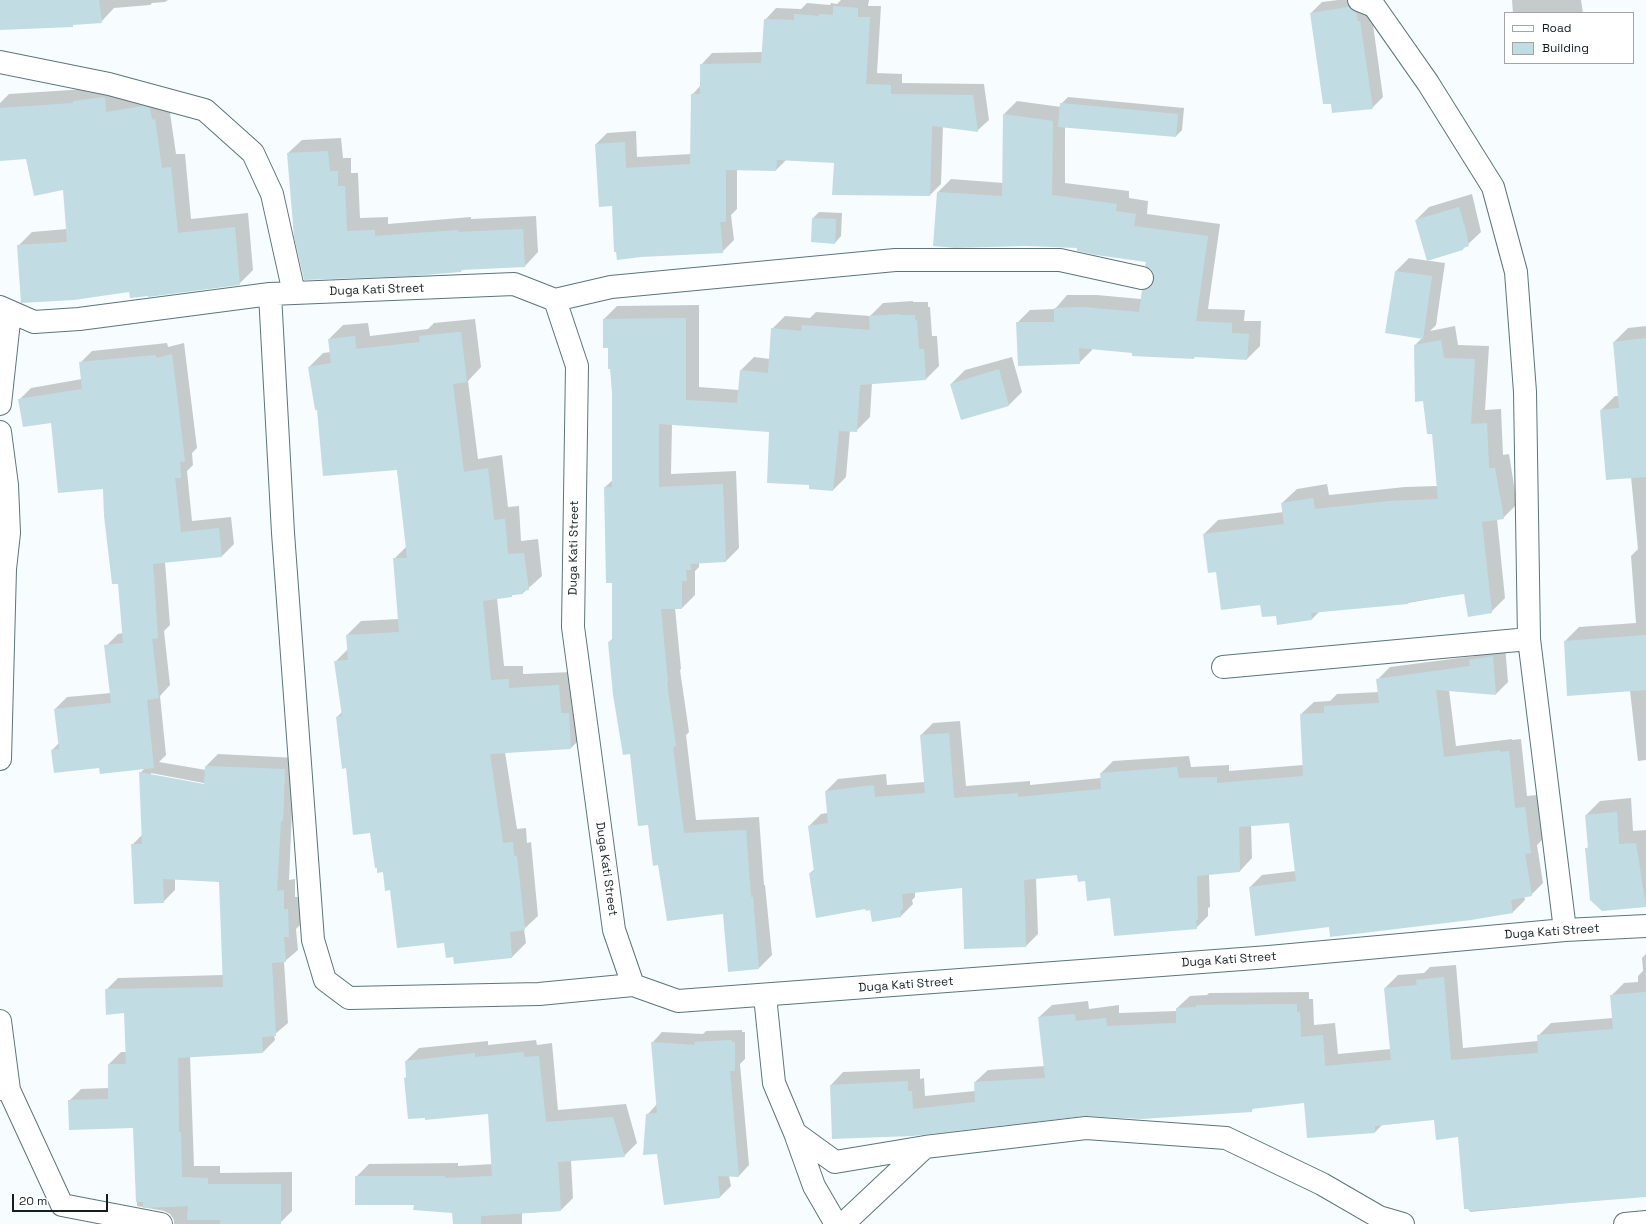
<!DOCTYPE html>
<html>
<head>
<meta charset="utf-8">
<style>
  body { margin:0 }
  #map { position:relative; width:1646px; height:1224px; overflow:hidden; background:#f7fdfe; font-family:"Space Grotesk",sans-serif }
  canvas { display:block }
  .legend { position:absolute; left:1504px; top:12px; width:130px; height:52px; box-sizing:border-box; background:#fff; border:1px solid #a1a5a6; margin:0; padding:5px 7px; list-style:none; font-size:12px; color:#141e21 }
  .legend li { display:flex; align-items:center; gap:8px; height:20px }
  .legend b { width:20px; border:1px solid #a1a5a6 }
  .scale { position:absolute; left:12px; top:1194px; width:96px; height:18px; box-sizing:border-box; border:2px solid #141e21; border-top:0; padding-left:5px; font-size:12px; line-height:14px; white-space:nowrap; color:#141e21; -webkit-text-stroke:3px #fff; paint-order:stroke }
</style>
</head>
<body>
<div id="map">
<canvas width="1646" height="1224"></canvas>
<ul class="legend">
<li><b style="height:5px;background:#fff"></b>Road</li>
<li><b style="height:11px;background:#c1dde3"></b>Building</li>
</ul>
<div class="scale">20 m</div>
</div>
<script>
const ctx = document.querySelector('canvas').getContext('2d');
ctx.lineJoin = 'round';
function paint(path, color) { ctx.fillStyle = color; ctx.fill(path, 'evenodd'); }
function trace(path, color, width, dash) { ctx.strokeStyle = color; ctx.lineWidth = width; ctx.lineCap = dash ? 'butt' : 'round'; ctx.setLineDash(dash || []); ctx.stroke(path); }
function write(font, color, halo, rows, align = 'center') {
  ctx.font = font + ' "Space Grotesk",sans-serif'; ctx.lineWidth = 3; ctx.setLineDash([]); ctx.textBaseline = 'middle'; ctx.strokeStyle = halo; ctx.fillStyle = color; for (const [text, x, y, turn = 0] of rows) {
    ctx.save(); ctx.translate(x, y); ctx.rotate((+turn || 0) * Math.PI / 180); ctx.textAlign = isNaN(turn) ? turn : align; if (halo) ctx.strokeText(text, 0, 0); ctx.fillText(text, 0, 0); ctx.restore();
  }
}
paint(new Path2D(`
  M0,0H168L165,2L152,3L150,5L114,8L101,22L74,24L72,26L0,29Z
  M841,0H869L868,6H881L877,73L902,74V83L984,84L989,120L977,131L943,126L941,184L930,195L835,162L786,160L776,170L737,169V209L731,215L734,240L722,252L613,205L596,144L607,133L636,131L637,157L692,154V95L701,85V65L712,53L763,52L765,20L776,8L801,9L807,3L830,5L831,3L837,4Z
  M1338,0H1365L1371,10L1383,97L1372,108L1332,103L1311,13L1322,2Z
  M1512,0H1581L1583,13H1513Z
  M86,89L169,106L176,154H185L191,219L248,213L253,270L239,284L130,291L18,246L32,232L67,229L64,189L27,158L0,160V103L9,94Z
  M1068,97L1184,108L1182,130L1176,136L1065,127V183L1129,191V198L1148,201L1147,214L1220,224L1208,309L1245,310L1244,321H1261L1260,346L1247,359L1196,356L1194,358L1092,348V350L1079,363L1017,323L1030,310L1055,309L1067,295H1097L1141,299L1143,291L1155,278V274L1147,261L1078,247L938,192L951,179L1004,183V114L1017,101L1061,107V104Z
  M341,138L343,158H351V173H358L360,218L388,217V224L471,217V219L536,216L538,252L525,266L463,269L461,271L305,279L288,153L302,140Z
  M1472,194L1481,232L1463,249L1416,220L1429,207Z
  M819,212L842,213L841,236L835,243L813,218Z
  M1409,258L1445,263L1436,325L1430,331L1455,326L1458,345L1489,346L1485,410L1501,409L1503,455L1509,454L1517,504L1503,518L1497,519L1505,598L1491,612L1465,593L1408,603L1320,611L1312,619L1276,615L1217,571L1204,534L1218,520L1284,512L1282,503L1297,489L1327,484L1329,495L1405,487L1437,486L1433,434L1415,345L1422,338L1386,332L1396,271Z
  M913,301V302H928V307H930L932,336H937L939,366L926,379L872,383L870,417L856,431L850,430L846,477L833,490L810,484L770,431L672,424L671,474L736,471L739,548L726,561L699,563V567L695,571V595L682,608H675L681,669L680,670L689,732L686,735L696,820L759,817L764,885H765L772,955L759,968L724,913L659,864L630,753L609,642L613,638V582L605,487L613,480V393L609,347L604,319L617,306L699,305V387L739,390L741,370L754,357L770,359L772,329L785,316L810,318L816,312L870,316L883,303Z
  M475,319L481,367L468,381L478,459L502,455L508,507L519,506L521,541L538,539L542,576L523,593L497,598L504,666H523V674L572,672L585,734L571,748L505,752L517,829L526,828L527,843L531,842L538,916L524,929L526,943L512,957L454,963V956L445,941L391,889L346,767L337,717L343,711L335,662L348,649L347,635L361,621L399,619L394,559L407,546L397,469L318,409L309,367L323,353L331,352L329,339L343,325L368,323L370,336L428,329L434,323Z
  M1646,326V760L1638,761L1630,691L1565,641L1579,627L1636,623L1631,556L1638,549L1631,477L1601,410L1615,396H1619L1614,342L1628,328Z
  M167,343L168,347L184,343L197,448L192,453L193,465L187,471L192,521L231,517L234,544L222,556L165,562L170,625L164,631L170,685L160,696L166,755L159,762L206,770V766L218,754L297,758L295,808L292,811L289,880L295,879V897H300L301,924L296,929L298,950L284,962L288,1023L274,1035L275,1040L263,1052L190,1056L194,1166H220V1173L292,1172V1211L280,1223L277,1224H174V1220L170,1214L164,1211L137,1206L134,1127L69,1101L81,1089L109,1088V1064L121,1052H127L125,1012L106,990L118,978L223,975L220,881L175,878V890L163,902L132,845L143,834L140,773L145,768L100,767L55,772L52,750L59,743L55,709L67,697L111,693L106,646L118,634L123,633L119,583L104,488L52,421L19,400L31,388L82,379L80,363L92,351ZM151,773L209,784V786L151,775Z
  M1012,357L1022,392L1009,405L951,384L965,370Z
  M1505,645L1508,682L1496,694L1449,690L1456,746L1512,739V740L1521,739L1527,796L1537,795L1542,840L1537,845L1543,883L1531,895L1524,896L1525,900L1513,912L1471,919L1330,926L1250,887L1262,875L1296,871L1290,822L1251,825L1252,858L1240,871L1209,874L1210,907L1208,908V916L1196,928L1111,897L1078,874L1036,878L1038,934L1026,946L963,887L915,892V897L912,900L913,904L900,917L871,909L810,873L815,869L809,826L821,814L828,813L826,791L838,779L886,774L887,785L925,782L921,735L933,723L960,721L966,786L1030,781V785L1101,778V773L1113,761L1189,756L1191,767L1229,765V771L1303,765L1301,714L1314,702L1330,701L1337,694L1379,692L1378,679L1390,667L1475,656L1482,649Z
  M1631,798L1633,831L1646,830V906L1602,910L1586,849L1589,846L1586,815L1600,801Z
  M1646,954V1196L1470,1212L1459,1136L1435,1119L1382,1125L1375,1132L1305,1102L1255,1107L1251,1111L1085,1115L913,1135L831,1085L843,1072L920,1069V1079L924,1078L925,1096L975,1091V1082L988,1070L1045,1066L1039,1017L1052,1005L1088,1001L1089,1009L1119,1005V1013L1177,1011V1008L1190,996L1207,995L1209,993L1309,992V999H1313L1314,1025L1335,1023L1338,1054L1391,1049L1385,988L1398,975L1424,973L1430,967L1456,965L1463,1048L1538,1041V1036L1551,1023L1613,1018L1611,996L1624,983L1638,982V976L1643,971L1642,958Z
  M742,1030V1032H745V1059L740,1064L749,1165L739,1176H729L731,1186L720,1197L658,1153L647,1115L657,1104L652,1043L662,1032L703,1034L706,1031Z
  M536,1040L537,1045L552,1043L558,1110L626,1104L637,1143L624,1156L571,1160L573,1198L560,1211L522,1213V1224H454L453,1212L415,1204L356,1177L369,1164L458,1163V1166L493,1164L489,1113L407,1076L406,1061L419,1048L488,1041V1045Z`), '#0003');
paint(new Path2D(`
  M0,0H99L102,23L73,25V27L0,30Z
  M833,6L858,8V17H870L866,84L891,85V94L973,95L978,132L932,126L930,196L832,195L834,163L777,160L776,171L726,170V222H720L723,253L641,257L617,260L616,252H614L612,206L599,207L595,144L625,142L626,168L690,164L691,94H700V64L761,63L764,19L794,20V14L819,16V14L833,15Z
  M1349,7L1356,12L1358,21H1360L1373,109L1332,113L1331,104H1323L1310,13Z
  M105,97L106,112L144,106L150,108L152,120L155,119L162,168L171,167L178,233L235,227L240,285L148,297V296L130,298L129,292L74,300L21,303L17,245L67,242L63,190L34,196L26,159L0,161V108L73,103V101Z
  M1060,103L1178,114L1176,137L1058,127Z
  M1003,114L1053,121L1052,195L1117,204L1116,211L1136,214L1134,226L1208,236L1196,321L1232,323V333L1249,334L1247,360L1194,357V359L1132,356V353L1079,348L1080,364L1018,366L1016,322H1054V308L1083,307L1139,312L1142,290H1146L1151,286L1154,281V275L1151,269L1145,266L1146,262L1096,255L1077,251V248L1026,246L955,248L933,246L937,192L1002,196Z
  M328,151L330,171H338V186H345L347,231L375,230V236L458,230V232L523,229L525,267L461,270V272L413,276L304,280L294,237L287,153Z
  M1459,207L1466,231L1469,246L1463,248V250L1427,261L1415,220Z
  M812,218L836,219L835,244L811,242Z
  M1395,271L1432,276L1423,339L1385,333Z
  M900,314V315H915V320H917L919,349H924L926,380L860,385L857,432L839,431L833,491L809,489V485L767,483L769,432L659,424V487L723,484L726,562L690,564L691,570H686L687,581H682V609H661L668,683H667L676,746L673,747L684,833L746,830L751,897H753L759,969L728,972L723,914L667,921L658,865L653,866L648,825L638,826L630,754L623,755L613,695L608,642L612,641V583H606L604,487H612V393L610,369H608V348H603V319L686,318V400L737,403L740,370L768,373L771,328L801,331L802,325L870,330L869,316Z
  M458,332H461L467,382L453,384L464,472L488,468L494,520L505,519L508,554L524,553L529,590L523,591V594L512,595V597L483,601L491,680L509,679V688L559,685L561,713H569L571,749L490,754L503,843L513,842L514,856H517L525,930L510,932L512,958L454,964L453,957L446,958L444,943L397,948L390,890L385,891L383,872L377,873V868H375L370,833L353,835L346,768L342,769L336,717L342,716L334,661L348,660L346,635L399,632L393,558H407L397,470L323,476L317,410H315L308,367L331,363L328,339L355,336L356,349L420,342L419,336Z
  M1646,338V477L1606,480L1600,410L1619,408L1613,342Z
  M1441,340L1444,358L1475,359L1471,424L1487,423L1489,468H1495L1504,519L1482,522L1492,613L1468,617L1464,594L1408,602V604L1311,613L1312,620L1277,625L1276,616L1262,617L1260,605L1221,610L1216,572L1208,573L1203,534L1284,524L1281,503L1313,498L1315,509L1390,501L1438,499L1432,434H1427L1423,401L1415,402L1414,345Z
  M172,354L185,461L180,462L181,478H175L181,532L219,528L222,557L153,564L158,638L152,639L159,698L147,700L154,768L100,774L99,768L54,773L51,750L59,749L54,709L111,703L104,645L123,643L118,584H112L104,516L103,489L58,493L51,423L23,427L18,399L82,389L79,362L156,355V358Z
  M999,369L1009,406L961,420L950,384Z
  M1646,635V690L1567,696L1564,641Z
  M1493,656L1496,695L1436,690L1444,757L1500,750V752L1509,751L1515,808L1525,807L1531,853L1525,854L1532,896L1511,900L1513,913L1471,920L1330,937L1329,927L1255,936L1249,887L1296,881L1289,823L1239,827L1240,872L1197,876L1198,920H1196L1197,929L1114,936L1110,898L1087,901L1085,881L1078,882L1077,875L1024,880L1026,947L964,949L962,888L902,894L903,910H901V917L872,922L870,910L866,911L865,909L816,918L809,873L814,872L808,826L828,823L825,791L874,785L875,797L925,793L920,735L949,733L954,798L1018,793V797L1101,789L1100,773L1177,767L1179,778L1217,777V783L1303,776L1300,714L1324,713V706L1379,703L1376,679L1470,666L1469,660Z
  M205,766L285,769L283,821H281L277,891L284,890V909H288L289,937H284L286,962L272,963L276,1036L262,1037L263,1053L178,1058L179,1132H181L182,1177L208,1178V1184H281V1224H220V1220H187L188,1206L143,1208V1202H136L133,1128L69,1130L68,1100L108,1099V1064H126L124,1013L106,1015L105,989L223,987L219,882L163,879L164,903L134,904L131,844H142L139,772L204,784Z
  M1617,812L1619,844L1636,843L1646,907L1602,911L1590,900L1585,848H1588L1585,815Z
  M1444,977L1451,1060L1538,1053L1537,1035L1613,1029L1610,995L1646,992V1197L1469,1211L1468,1209H1464L1458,1137L1436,1140L1434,1120L1375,1126V1133L1307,1138L1304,1103L1252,1109V1112L1141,1119L1085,1116L913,1136L832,1139L830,1085L908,1081V1091H912L913,1109L975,1102L974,1082L1045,1078L1038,1017L1075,1014L1076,1021L1106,1018L1107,1026L1176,1023V1008L1196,1007V1005L1297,1004V1012H1300L1301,1037L1323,1035L1325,1066L1391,1060L1384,988L1417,985L1416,980Z
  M731,1040L732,1042H735V1071H730L739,1177L718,1176L720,1198L664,1205L657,1154L643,1155L646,1114L657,1113L651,1042L695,1045L694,1042Z
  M524,1052V1057L539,1056L546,1122L613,1117L625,1157L558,1162L561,1211L481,1216V1224H453L452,1213L413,1210L414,1205H355V1176H445V1178L492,1176L488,1114L425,1120V1118L408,1119L404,1078L406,1077L405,1061L475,1053V1057Z`), '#c1dde3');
const street = new Path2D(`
  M1359,0L1374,6L1428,83L1493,187L1516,272L1525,392L1529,639L1565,930
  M0,62L109,84L205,110L253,153L272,194L294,293
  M270,294L283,533L313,940L325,980L349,998L539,994L633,985
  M555,300L611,287L895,260H1060L1142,278
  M0,307L34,322L79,319L270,294L514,284L555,300L577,366L573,627L614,930L633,985L678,1001L1269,957L1565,930L1646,926
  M0,404L10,312
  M0,432L7,485L9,533L5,569L0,759
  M1223,667L1529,639
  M765,996L774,1083L795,1133L835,1162L925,1147L1086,1128L1226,1138L1322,1184L1379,1217L1403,1224
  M0,1021L9,1090
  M0,1089L9,1090L62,1205L161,1224
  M795,1133L814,1186L836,1224
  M843,1224L925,1147
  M1625,1224L1646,1222`);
trace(street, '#5b757a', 24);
trace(street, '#fff', 22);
write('12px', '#141e21', '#fff', [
  ["Duga Kati Street",377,290,-2],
  ["Duga Kati Street",574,548,-89],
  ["Duga Kati Street",606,869,82],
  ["Duga Kati Street",1552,932,-4],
  ["Duga Kati Street",1229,960,-4],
  ["Duga Kati Street",906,985,-4]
]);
</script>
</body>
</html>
